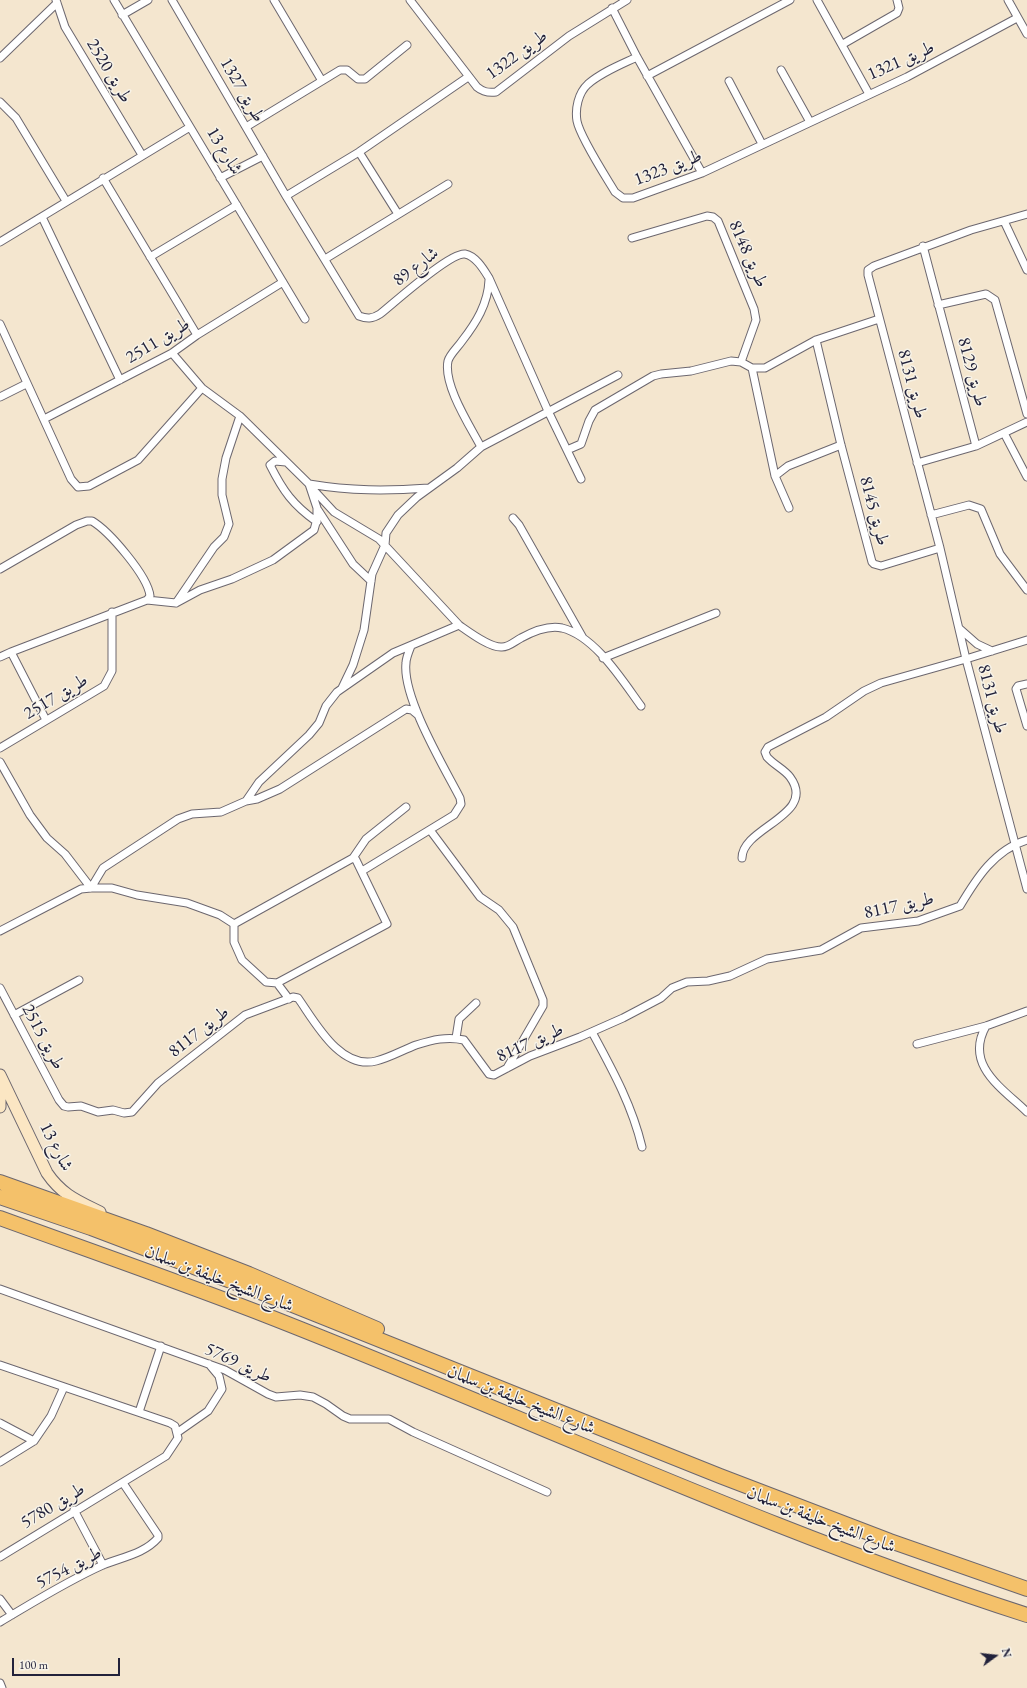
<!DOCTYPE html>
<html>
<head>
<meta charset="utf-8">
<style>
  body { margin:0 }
  #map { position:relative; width:1027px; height:1688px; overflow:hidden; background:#f4e6cf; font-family:"EB Garamond",serif }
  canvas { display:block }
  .north { position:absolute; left:975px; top:1636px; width:40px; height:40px; -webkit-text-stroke:3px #f7f3e8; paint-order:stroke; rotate:75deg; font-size:11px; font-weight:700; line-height:16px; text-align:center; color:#22223b }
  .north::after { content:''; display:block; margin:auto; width:14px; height:18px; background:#22223b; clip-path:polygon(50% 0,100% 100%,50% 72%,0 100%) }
  .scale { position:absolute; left:12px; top:1658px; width:108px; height:18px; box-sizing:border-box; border:2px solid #22223b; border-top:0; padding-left:5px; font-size:12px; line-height:14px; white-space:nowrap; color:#22223b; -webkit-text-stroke:3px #f7f3e8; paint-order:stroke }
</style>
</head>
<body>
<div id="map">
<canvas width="1027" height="1688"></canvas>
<div class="north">N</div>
<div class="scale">100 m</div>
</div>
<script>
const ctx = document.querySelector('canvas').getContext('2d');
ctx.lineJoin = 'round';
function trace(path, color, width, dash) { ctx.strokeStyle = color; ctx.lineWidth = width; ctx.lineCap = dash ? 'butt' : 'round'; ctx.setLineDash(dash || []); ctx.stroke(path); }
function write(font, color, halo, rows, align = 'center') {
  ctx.font = font + ' "EB Garamond",Amiri,serif'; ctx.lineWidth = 3; ctx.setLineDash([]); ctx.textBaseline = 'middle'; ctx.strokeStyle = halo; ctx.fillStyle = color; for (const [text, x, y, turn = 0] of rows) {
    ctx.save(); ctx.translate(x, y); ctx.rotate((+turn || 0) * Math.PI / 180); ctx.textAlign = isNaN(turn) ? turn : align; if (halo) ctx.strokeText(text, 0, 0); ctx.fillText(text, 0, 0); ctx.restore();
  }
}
const street = new Path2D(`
  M56,0L65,27L142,155
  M114,0L305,319
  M172,0L286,196L359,316C367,319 372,319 380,314C394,303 450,252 465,254C476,256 484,270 489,278L548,411L581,479
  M274,0L322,81
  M410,0L477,87C483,92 488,93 496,92L569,36L627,0
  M817,0L869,94
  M1008,0L1027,34
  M612,8L637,57L702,173
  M122,15L148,0
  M843,44L897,13L899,8L897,0
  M637,57C620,65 602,72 588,84C578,93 575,109 577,121C580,137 606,177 615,192L623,198H633L702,173L907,77L1017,18
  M0,58L57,3
  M781,70L810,122
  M647,76L790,0
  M729,81L762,144
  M0,102L16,118L66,201
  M246,127L340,70H347L358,79H365L407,45
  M359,152L398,214
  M103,178L197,335
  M220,178L263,156
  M286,196L359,152L468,77
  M1027,214L971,230L874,266L868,270V275L940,548L966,659L1027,889
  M42,217L120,380
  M1004,221L1027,270
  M632,238L707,216L713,217L718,221L754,309L756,320L741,362
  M0,242L190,127
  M923,246L976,446
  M150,257L237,205
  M325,259L448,184
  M938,305L986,294L995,300L1027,414
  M0,324L71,479L78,487L89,486L138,460L202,388
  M816,340L841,445L872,562L874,564L881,566L940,548
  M752,368L775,476L789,508
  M0,397L26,384
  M44,419L172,353L197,335L283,282
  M1004,433L1027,477
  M481,447C470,426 443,385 448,361C450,354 458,347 462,341C476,323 488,304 489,280
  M567,450L581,444L589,421L595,410L653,376L661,374L691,371L731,361L741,362L752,368H765L816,340L879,319
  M286,462L275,461L270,465C283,491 293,505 317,522
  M917,463L976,446L1027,422
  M775,476L788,466L841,445
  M309,484C351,491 386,491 429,488
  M310,486L334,512L379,539L459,625C469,632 490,648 502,647C509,647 515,641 521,638C532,632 548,625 562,628C595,636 622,680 641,706
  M318,510L353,564L371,581
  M931,515L969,505L981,509L1000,554L1027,590
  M513,518L519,525L583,638
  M0,569L76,525L87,521H92C109,531 148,576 150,596L147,600
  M176,603L214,547L224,537L229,524L222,495V479L226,458L240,416
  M960,629L977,644L992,651
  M11,652L46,720
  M0,657L11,652L147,600L176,603L200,590L232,579L273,560L314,530L317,519V508L309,484L240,416L202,388L172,353
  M603,658L716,613
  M1027,684L1018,686L1016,689L1027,726
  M342,688L353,665L364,630L372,574L385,545L386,533L398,515L417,497L457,468L481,447L618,375
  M0,748L104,686L112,671V612
  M0,762L30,815L47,838L65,854L91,888L103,868L178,819L192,814L221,812L246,801L259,782L309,735L319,723L326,706L337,692L393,653L459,625
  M246,801L257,799L280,789L406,709L412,710L418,715
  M430,830L480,897L499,910L513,927L543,1000V1006L507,1068
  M742,858C742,827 818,815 790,777C784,769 774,765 767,757L765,752L768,747L826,717L864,691L881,683L966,659L1027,640
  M362,871L454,815L461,804L460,798C444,767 402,697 406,663C406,658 409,651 411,646
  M234,924L353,858L366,839L406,807
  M0,931L81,889L91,888H112L137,895L187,903L220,915L234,924V942L242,960L266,982L277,983L387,924L356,860L353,858
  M277,983L289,999
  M0,988L59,1100L64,1106L68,1107L81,1106L98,1112L113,1110L124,1113L132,1112L158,1083L245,1015L293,997L298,998C315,1022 340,1070 376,1061C389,1058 403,1050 416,1045C432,1040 447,1036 464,1040L489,1074L494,1075L530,1056L580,1037L623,1018L661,998L672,988L687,982L708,981L730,976L767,959L821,950L861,928L918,921L960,906C976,879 995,849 1027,840
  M14,1015L79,980
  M986,1026C964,1065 1002,1088 1027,1112
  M592,1032C612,1069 632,1105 642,1147
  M456,1038L459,1019L476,1003
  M917,1044L986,1026L1027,1011
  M0,1289L225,1370L268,1394L276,1397L300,1395L313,1397L326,1404L343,1416L350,1419H389L413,1432L547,1492
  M0,1365L170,1423L175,1426L178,1438L166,1456L0,1557
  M139,1412L161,1346
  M0,1423L34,1441
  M178,1432L208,1411L222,1389L219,1376L209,1364
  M0,1462L34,1441L51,1416L64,1387
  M74,1510L103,1565
  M0,1599L12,1615
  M0,1622C34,1602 67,1581 103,1565C122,1557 144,1554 158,1538V1535L123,1483
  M0,1683L2,1688`);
const secondary = new Path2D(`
  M0,1075L47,1173C62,1195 78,1201 100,1212
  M0,1092V1107`);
const highway = new Path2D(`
  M0,1182L146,1234L249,1274L377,1329
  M0,1197L91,1228L265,1294L720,1476L890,1541L1027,1589
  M0,1218C88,1250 177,1281 265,1315C519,1414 767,1531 1027,1615`);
trace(street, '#6c676f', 9);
trace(secondary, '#6c676f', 13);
trace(highway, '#6c676f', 16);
trace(street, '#fff', 7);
trace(secondary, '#fbe6c3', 11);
trace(highway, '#f4c16a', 14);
write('18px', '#22223b', '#f7f3e8', [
  ["طريق 1322",517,55,-36],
  ["طريق 1321",901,61,-24],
  ["طريق 2520",109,71,59],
  ["طريق 1327",242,90,60],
  ["شارع 13",224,151,59],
  ["طريق 1323",668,168,-21],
  ["طريق 8148",748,254,66],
  ["شارع 89",416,267,-37],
  ["طريق 2511",158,341,-31],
  ["طريق 8129",972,372,75],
  ["طريق 8131",912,384,75],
  ["طريق 8145",874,511,75],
  ["طريق 2517",56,697,-31],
  ["طريق 8131",992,699,75],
  ["طريق 8117",899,906,-12],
  ["طريق 8117",199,1032,-38],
  ["طريق 2515",43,1037,62],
  ["طريق 8117",530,1043,-24],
  ["شارع 13",56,1147,63],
  ["شارع الشيخ خليفة بن سلمان",219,1279,21],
  ["طريق 5769",238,1363,25],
  ["شارع الشيخ خليفة بن سلمان",521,1400,22],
  ["طريق 5780",53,1506,-31],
  ["شارع الشيخ خليفة بن سلمان",821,1520,21],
  ["طريق 5754",69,1568,-27]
]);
</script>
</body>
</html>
